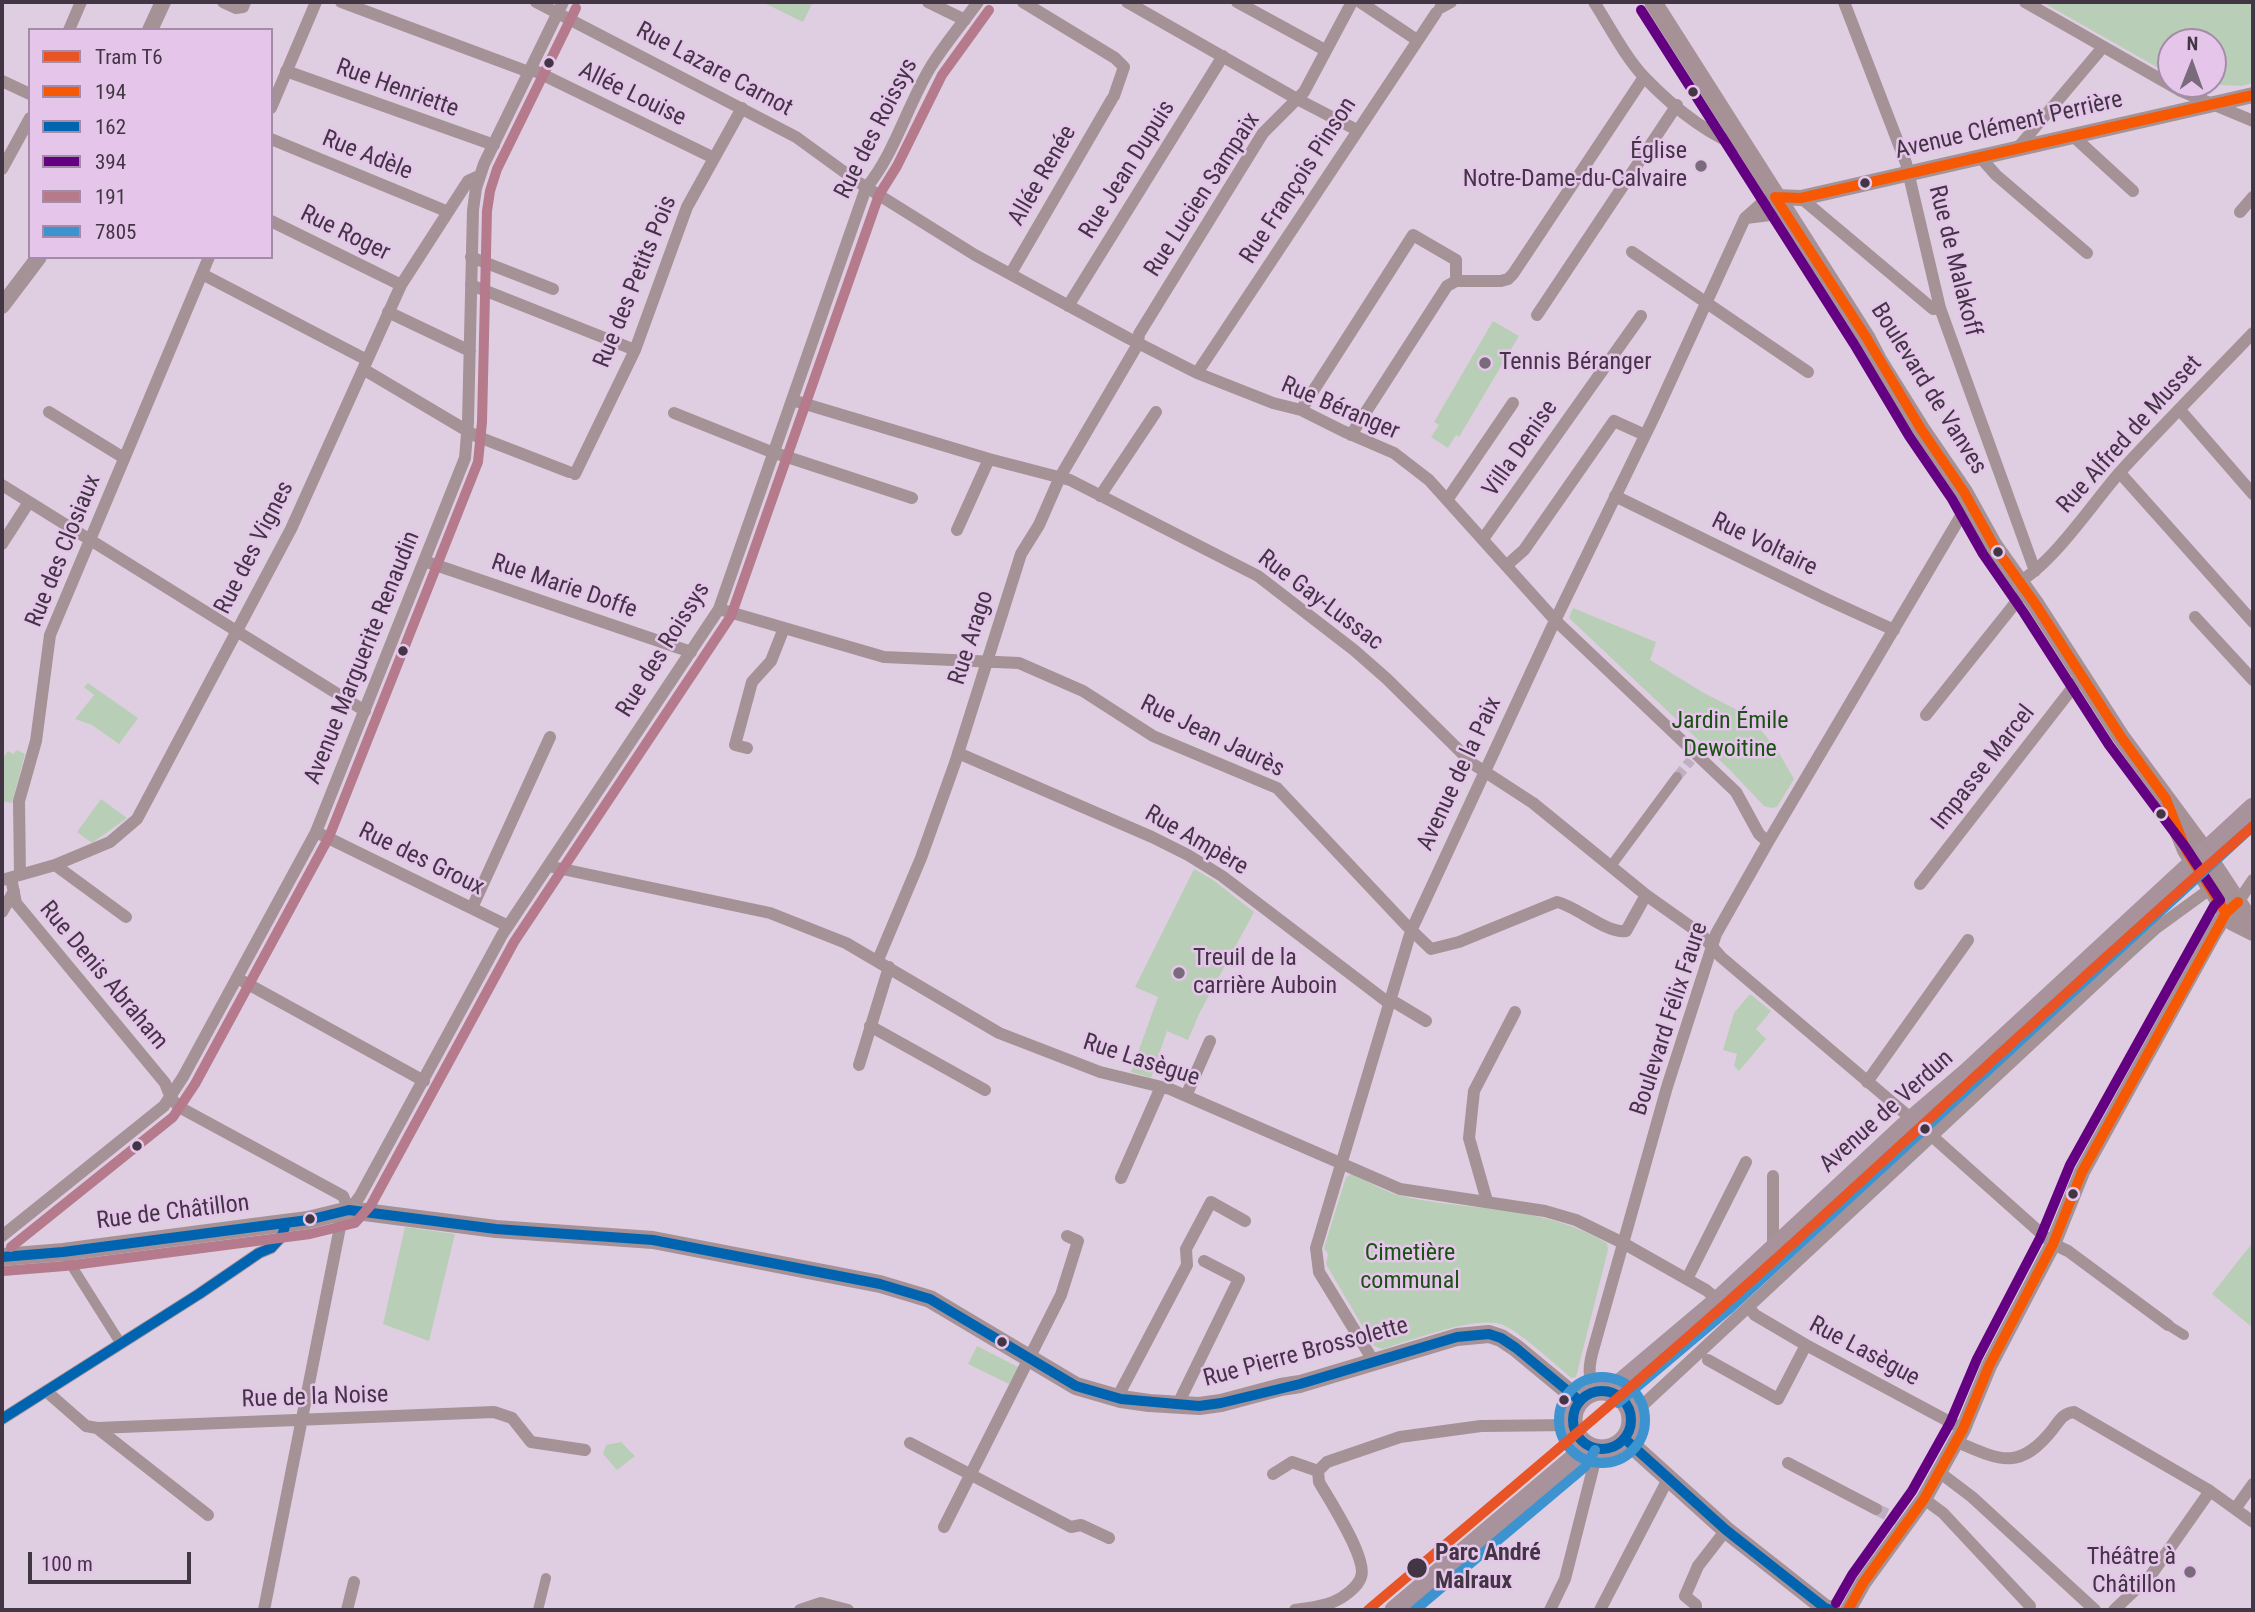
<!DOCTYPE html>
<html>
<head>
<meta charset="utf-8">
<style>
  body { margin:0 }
  #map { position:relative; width:2255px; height:1612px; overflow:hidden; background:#dfcee2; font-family:"Roboto Condensed",sans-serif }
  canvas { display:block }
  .frame { position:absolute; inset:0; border:4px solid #423544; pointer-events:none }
  .legend { position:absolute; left:28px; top:28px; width:245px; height:231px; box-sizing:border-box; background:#e5c6ea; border:2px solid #a48ca8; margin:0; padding:9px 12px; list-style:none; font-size:21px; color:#423544 }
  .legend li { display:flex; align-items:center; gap:14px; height:35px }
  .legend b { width:35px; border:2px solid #a48ca8 }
  .north { position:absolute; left:2157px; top:28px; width:70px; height:70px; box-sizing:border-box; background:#e5c6ea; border:2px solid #a48ca8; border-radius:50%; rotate:1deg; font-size:19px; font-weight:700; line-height:28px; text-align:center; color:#423544 }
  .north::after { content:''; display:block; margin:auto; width:24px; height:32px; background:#796b7b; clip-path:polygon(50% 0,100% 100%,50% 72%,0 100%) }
  .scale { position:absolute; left:28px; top:1552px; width:163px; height:32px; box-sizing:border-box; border:4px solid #423544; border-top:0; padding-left:9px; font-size:21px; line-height:24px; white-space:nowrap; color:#423544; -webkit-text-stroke:5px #e5c6ea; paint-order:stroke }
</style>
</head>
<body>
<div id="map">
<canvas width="2255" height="1612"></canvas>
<div class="frame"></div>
<ul class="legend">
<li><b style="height:9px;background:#e85426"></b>Tram T6</li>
<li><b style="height:9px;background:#f65803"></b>194</li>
<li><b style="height:9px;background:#0064b1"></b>162</li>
<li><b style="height:9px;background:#640082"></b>394</li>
<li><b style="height:9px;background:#b67a8d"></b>191</li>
<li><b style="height:9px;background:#3d93d0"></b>7805</li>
</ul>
<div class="north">N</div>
<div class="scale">100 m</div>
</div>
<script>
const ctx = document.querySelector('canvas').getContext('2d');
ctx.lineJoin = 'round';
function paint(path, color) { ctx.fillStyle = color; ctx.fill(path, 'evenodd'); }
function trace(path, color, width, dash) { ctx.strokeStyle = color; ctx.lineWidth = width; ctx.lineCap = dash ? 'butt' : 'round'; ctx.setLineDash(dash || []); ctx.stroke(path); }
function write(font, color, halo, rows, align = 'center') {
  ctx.font = font + ' "Roboto Condensed",sans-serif'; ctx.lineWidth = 5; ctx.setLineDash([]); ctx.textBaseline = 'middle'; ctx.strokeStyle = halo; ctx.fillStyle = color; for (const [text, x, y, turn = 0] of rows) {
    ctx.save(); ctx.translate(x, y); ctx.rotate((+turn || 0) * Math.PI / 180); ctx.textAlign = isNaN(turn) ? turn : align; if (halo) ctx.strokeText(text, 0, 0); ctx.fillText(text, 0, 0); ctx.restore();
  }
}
paint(new Path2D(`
  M767,2H813L803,22L766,4Z
  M2042,2H2253V83L2241,86L2206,84H2213V42H2171V75Z
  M1493,321L1519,336L1459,437L1456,435L1448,448L1431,437L1439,425L1434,422Z
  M1573,608L1656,642L1650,660L1704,693L1751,717L1779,753L1794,779L1777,807L1771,808L1764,806L1728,768L1569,618Z
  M88,683L138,718L119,744L92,725L75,719L94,695L84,687Z
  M17,750L25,754L12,803L2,801V759L8,751L13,754Z
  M101,799L127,818L92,843L77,832Z
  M1194,869L1213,880L1254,912L1200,1012L1188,1040L1167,1031L1151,1078L1131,1072L1158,997L1135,987Z
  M1750,994L1771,1011L1756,1029L1766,1039L1739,1071L1734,1066L1737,1054L1723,1050L1734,1013Z
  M1352,1174C1367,1181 1385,1192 1401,1196C1473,1212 1541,1204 1607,1243L1608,1250L1576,1377L1572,1378C1551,1362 1526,1336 1503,1325C1478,1314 1410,1341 1382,1349L1374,1346L1326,1264L1328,1254L1324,1248L1346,1177Z
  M405,1227L455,1234L429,1341L383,1324Z
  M2253,1242V1328L2212,1294Z
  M977,1346L1018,1367L1009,1384L968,1364Z
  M621,1442L635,1456L617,1470L603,1454L606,1445Z`), '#b9ceb6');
trace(new Path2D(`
  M1677,777L1691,760`), '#c0afc2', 10, [10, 5]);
trace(new Path2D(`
  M1876,1509L1898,1520`), '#c0afc2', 12, [12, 6]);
trace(new Path2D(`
  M1611,866L1677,777
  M63,1252L121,1344
  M2168,1325L2184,1335
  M538,1610L546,1578`), '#a59296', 10);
trace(new Path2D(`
  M223,2L236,8L243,7L245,2
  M341,2L529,72
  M536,2L796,137L858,182L975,255L1128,338L1197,373L1273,403L1301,410L1343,431L1394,453L1429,480L1555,620L1736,792L1759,834L1768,842
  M928,2L965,20
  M1023,2L1115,58L1124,67L1114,96
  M1127,2L1297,99L1357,130
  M1237,2L1325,50
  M1360,2L1417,40
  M1594,2C1610,27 1625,57 1645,78C1673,107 1708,135 1746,149
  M1844,2L1906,163L1940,308L2035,571
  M2025,2L2181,91L2253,121
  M1440,8L1451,2
  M69,30L81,2
  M531,69L714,158
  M286,71L494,145
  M2,81L30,94
  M271,108L316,2
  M2073,136L2133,191
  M271,139L446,211
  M2016,150L2103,47
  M1981,158L1996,175L2087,253
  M2,169L30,118
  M1801,198L1933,309L1940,308
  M2240,212L2253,197
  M1746,218L1786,213
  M271,221L401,285
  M1632,252L1808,372
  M471,257L553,289
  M1011,273L1112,99
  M202,274L367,360
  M471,285L635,350
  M1068,306L1223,56
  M388,312L470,351
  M1537,315L1677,105
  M363,369L476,436L569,472
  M1197,373L1436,13
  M792,400L989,459L1070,480L1258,576L1354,650L1387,679L1473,764L1533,803L1646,895L1701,934L1721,957L1933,1137L2053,1244L2068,1251L2168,1325
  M1301,410L1413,235L1456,260V281
  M2180,410L2253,494
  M49,412L124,458
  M674,413L769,451L912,498
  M1351,435L1447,286L1456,281H1501L1508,279L1513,274L1644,77
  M2120,473L2253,622
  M575,474L635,350L687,207L742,108
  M2,485L365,711
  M1100,496L1156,412
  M1615,496L1826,599L1894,630
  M1447,500L1513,403
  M957,530L989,459
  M1483,539L1641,316
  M2,544L29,502
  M424,561L691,652
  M1507,565L1524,550L1614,421L1645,435
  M2019,582C2054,562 2092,504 2120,472C2163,425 2209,379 2253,333
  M719,609L884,657L1019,663L1083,691L1153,736L1277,788L1406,925L1431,949L1459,942L1557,902C1578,907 1607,934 1626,931L1646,895
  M2195,617L2253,680
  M1926,715L2025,591
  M747,748L735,745L752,682L771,661L784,628
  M958,753L1152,837L1188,855L1222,876L1390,1004
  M316,832L508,926
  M55,865L126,917
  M548,866L770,913L846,943L999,1033L1100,1072L1170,1089L1400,1189L1545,1211L1576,1220L1623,1243L1706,1290L1718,1300
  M20,875L19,801L36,741L50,635L209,257
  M11,878L16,903L165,1083L171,1098L179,1107L343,1196L349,1210
  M2,880L55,865L110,842L137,819L291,529L401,285L468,181L479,176
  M1920,884L2081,677
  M2238,902L2253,880
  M472,908L550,737
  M2,912L14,891
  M878,960L921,858L955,763L1021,554L1039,525L1060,477L1138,344L1139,334L1263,133L1304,92L1352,2
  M237,978L424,1081
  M1391,1000L1426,1021
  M870,1026L985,1090
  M859,1065L889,967
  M1867,1082L1968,940
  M1186,1096L1210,1041
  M1121,1178L1161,1087
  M1487,1201L1469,1138L1474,1091L1515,1012
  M2,1236L164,1106L183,1077L316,832L465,458L468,422L473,210L476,188L484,164L563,2
  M1773,1250V1176
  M1687,1279L1746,1162
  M1749,1308L1755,1315L1806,1345L1963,1429
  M1708,1360L1778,1399L1806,1345
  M1374,1362L1319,1272L1316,1248L1411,931L1551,629L1654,417L1745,218L1763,202L1775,197
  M46,1391L86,1426L97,1428L494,1412L512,1418L531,1442L585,1450
  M1599,1392C1588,1378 1588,1371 1592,1354L1667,1087L1716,934L1768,842L1962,514L1972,506
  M1117,1398L1187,1265L1186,1249L1211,1202L1245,1221
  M1177,1406L1239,1279L1204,1261
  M1631,1416L2122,959L2155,929L2210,889
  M2,1419L199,1294L259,1253L271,1248L282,1236L286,1223
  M97,1428L208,1515
  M1955,1441C1999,1460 2019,1472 2053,1429C2059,1421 2063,1413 2074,1412L2210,1491L2253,1522
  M910,1443L1071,1527L1081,1525L1109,1538
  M1788,1463L1876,1509
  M1939,1472L1972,1497L2095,1610
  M1273,1474L1292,1462L1318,1471
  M1924,1499L1943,1513L2030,1606
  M2235,1509L2253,1484
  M944,1527L1061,1295L1078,1241L1067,1236
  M264,1610L341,1222L360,1196L502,935L719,609L866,188C895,153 907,106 930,68C944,45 962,24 978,2
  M347,1610L354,1582
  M800,1610L821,1603L848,1610
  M1295,1610C1307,1608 1321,1607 1333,1602C1343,1598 1358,1587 1361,1577C1368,1559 1330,1501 1319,1482L1318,1471L1327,1462L1400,1437L1481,1426L1573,1425
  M1550,1610L1565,1579L1598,1449
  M1600,1610L1668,1479
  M1696,1610V1605L1685,1596L1698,1566L1726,1530
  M2114,1610L2151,1575L2210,1491`), '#a59296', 12);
trace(new Path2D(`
  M150,30L163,2
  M1775,197L1801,198L2253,95
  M2,306L39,257
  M1848,1610L1863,1583L1924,1499L1963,1429L1989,1366L2053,1244L2082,1172L2215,931L2226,913L2234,906`), '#a59296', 16);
trace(new Path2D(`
  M1653,2L1866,337L1878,360L1921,429L1964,492L1994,546L2036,605L2121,737L2197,840L2245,913L2251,930
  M2173,818L2186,850L2233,922L2253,932
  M2,1257L63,1252L261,1226L308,1220L349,1210L496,1229L653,1240L880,1284L930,1299L1076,1386L1121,1399L1149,1403L1199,1406L1221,1403L1281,1387L1300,1384L1457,1337L1489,1334L1501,1338L1516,1348L1580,1401
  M1625,1439L1726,1530L1825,1608L1832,1610`), '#a69196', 18);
trace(new Path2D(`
  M1573 1420a29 29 0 1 1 58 0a29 29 0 1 1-58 0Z
  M1609,1392L1718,1300L1912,1119L1967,1072L2253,807
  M1394,1610L1576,1456L1583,1443`), '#a8929b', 19);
trace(new Path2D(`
  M1775,197L1866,337L1921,429L1964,492L1994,546L2036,605L2121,737L2166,799L2186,850L2226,913
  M1775,197L1801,198L2253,95
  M1848,1610L1863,1583L1924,1499L1963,1429L1989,1366L2053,1244L2082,1172L2226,913L2238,902`), '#f65803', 10);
trace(new Path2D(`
  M2,1257L63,1252L308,1220L349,1210L496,1229L653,1240L880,1284L930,1299L1076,1386L1121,1399L1199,1406L1221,1403L1300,1384L1457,1337L1489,1334L1501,1338L1516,1348L1580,1401
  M1573 1420a29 29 0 1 1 58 0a29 29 0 1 1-58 0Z
  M2,1419L199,1294L259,1253L271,1248L282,1236L286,1223
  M1625,1439L1726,1530L1825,1608L1832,1610`), '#0064b1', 10);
trace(new Path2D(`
  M1641,10L1854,344L1909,436L1952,499L1983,554L2024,613L2109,745L2186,848L2220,900L2214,906L2070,1165L2040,1238L1977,1359L1950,1423L1912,1491L1852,1575L1836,1603`), '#640082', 10);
trace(new Path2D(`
  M11,1247L173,1117L195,1084L329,837L478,462L482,422L487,211L490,191L497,169L576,8
  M3,1271L65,1266L310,1234L355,1223L371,1205L514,942L731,616L879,195L897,166L942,75L989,10`), '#b67a8d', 10);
trace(new Path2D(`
  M1559 1420a43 43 0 1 1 86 0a43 43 0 1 1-86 0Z
  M1618,1403L1728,1310L2253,826
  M1415,1610L1585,1467L1595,1450`), '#3d93d0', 10);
trace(new Path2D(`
  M1368,1610C1503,1496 1638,1383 1769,1265C1931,1119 2089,969 2253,826`), '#e85426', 10);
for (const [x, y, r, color] of [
  [549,63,6,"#423544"],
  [1693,92,6,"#423544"],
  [1701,166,7,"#796b7b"],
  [1865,183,6,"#423544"],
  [1485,363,7,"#796b7b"],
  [1998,552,6,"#423544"],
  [403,651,6,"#423544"],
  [2161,814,6,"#423544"],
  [1179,973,7,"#796b7b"],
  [1925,1129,6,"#423544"],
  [137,1146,6,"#423544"],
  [2073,1194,6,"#423544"],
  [310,1219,6,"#423544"],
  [1002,1342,6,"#423544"],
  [1564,1400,6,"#423544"],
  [1417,1568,11,"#423544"],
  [2190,1572,7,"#796b7b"]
]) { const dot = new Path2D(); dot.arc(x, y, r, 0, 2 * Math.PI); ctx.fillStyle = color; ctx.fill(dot); trace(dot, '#e5c6ea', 2.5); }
write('24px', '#423544', '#e5c6ea', [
  ["Rue Lazare Carnot",714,70,28],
  ["Rue Henriette",397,89,20],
  ["Allée Louise",632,95,26],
  ["Avenue Clément Perrière",2009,126,-13],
  ["Rue des Roissys",877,129,-63],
  ["Rue Adèle",367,156,22],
  ["Rue Jean Dupuis",1128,170,-58],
  ["Allée Renée",1043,176,-60],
  ["Rue François Pinson",1299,181,-57],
  ["Rue Lucien Sampaix",1203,195,-57],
  ["Rue Roger",345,234,26],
  ["Rue de Malakoff",1954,261,76],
  ["Rue des Petits Pois",636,282,-68],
  ["Boulevard de Vanves",1928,389,58],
  ["Rue Béranger",1340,409,23],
  ["Rue Alfred de Musset",2130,435,-48],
  ["Villa Denise",1521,449,-55],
  ["Rue Voltaire",1764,545,26],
  ["Rue des Vignes",255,548,-63],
  ["Rue des Closiaux",64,551,-68],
  ["Rue Marie Doffe",564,587,19],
  ["Rue Gay-Lussac",1320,601,37],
  ["Rue Arago",972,638,-72],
  ["Rue des Roissys",664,650,-58],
  ["Avenue Marguerite Renaudin",363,658,-68],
  ["Rue Jean Jaurès",1212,737,26],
  ["Impasse Marcel",1984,768,-52],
  ["Avenue de la Paix",1460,774,-65],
  ["Rue Ampère",1196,841,30],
  ["Rue des Groux",421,860,26],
  ["Rue Denis Abraham",103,976,50],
  ["Boulevard Félix Faure",1670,1019,-72],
  ["Rue Lasègue",1141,1061,18],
  ["Avenue de Verdun",1887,1112,-42],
  ["Rue de Châtillon",173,1213,-7],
  ["Rue Lasègue",1864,1352,28],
  ["Rue Pierre Brossolette",1306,1353,-15],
  ["Rue de la Noise",315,1398,-2]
]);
write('24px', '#423544', '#e5c6ea', [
  ["Église",1687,152],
  ["Notre-Dame-du-Calvaire",1687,180],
  ["Tennis Béranger",1499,363,"left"],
  ["Treuil de la",1193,959,"left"],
  ["carrière Auboin",1193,987,"left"],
  ["Théâtre à",2176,1558],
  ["Châtillon",2176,1586]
], 'right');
write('24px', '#1a5213', '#e5c6ea', [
  ["Jardin Émile",1730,722],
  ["Dewoitine",1730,750],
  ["Cimetière",1410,1254],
  ["communal",1410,1282]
]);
write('bold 24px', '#423544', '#e5c6ea', [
  ["Parc André",1435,1554],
  ["Malraux",1435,1582]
], 'left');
</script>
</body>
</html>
